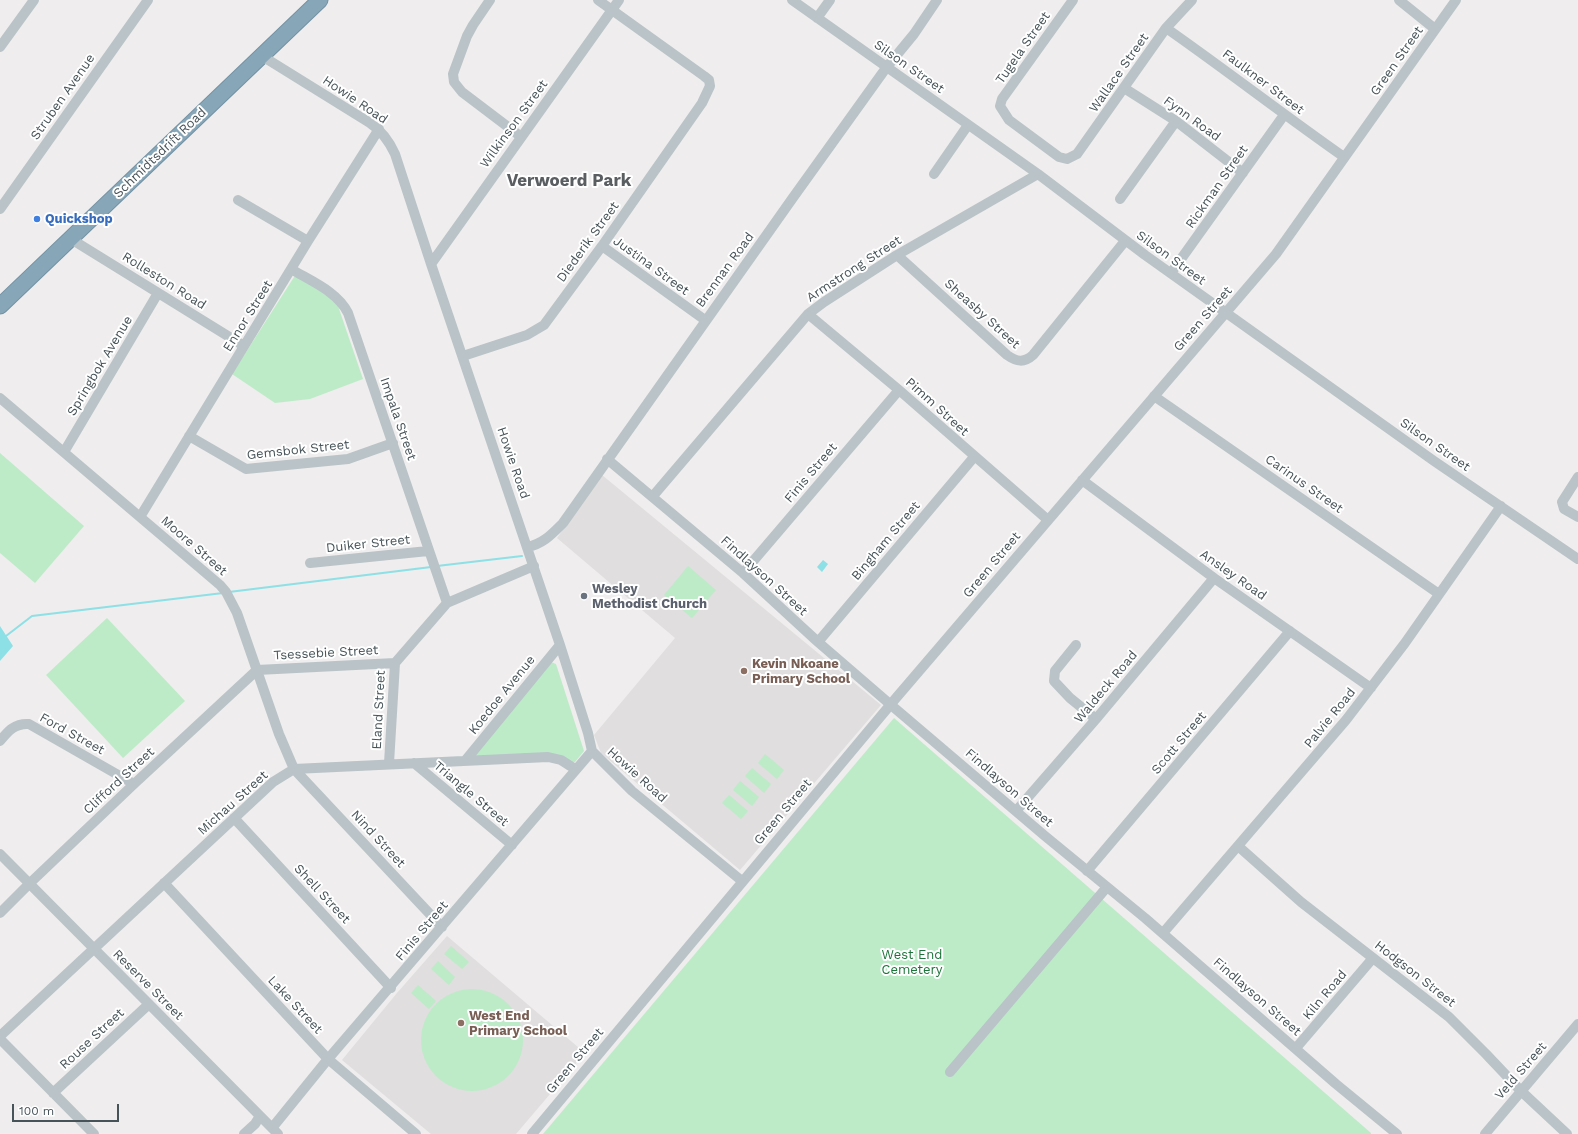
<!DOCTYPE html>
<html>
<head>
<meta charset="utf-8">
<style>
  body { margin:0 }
  #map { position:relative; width:1578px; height:1134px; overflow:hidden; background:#efeded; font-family:"Work Sans",sans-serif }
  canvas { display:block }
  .scale { position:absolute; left:12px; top:1104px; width:107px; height:18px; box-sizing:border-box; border:2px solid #465358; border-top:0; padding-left:5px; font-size:12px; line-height:14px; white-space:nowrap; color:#465358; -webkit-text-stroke:3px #fff; paint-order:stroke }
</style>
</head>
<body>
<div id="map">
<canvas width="1578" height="1134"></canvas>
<div class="scale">100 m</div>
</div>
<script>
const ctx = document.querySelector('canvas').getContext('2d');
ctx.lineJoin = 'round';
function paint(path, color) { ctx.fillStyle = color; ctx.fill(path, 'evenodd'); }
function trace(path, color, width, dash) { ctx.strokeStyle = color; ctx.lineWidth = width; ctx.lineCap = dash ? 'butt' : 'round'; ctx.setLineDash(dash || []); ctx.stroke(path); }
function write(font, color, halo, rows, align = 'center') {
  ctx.font = font + ' "Work Sans",sans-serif'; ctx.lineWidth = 4; ctx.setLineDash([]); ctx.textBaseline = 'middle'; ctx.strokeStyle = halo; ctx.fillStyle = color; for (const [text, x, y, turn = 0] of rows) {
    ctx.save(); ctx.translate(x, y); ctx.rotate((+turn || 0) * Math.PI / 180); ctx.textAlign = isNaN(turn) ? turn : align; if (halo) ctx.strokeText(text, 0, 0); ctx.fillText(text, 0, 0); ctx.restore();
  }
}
paint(new Path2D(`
  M602,475L881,705L740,870L601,753L594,735L675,638L557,538Z
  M447,936L585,1053L516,1134H431L342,1060L397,993Z`), '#e0dede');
paint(new Path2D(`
  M296,274L337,303L363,379L310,399L275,403L232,374Z
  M0,453L84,526L35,583L0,553Z
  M688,566L716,590L692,618L664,595Z
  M107,618L185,701L123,758L46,675Z
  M551,662L556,664L584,751L575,762L570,763L473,758Z
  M894,718L1371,1133V1134H543Z
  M765,754L784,770L777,779L758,763Z
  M752,768L771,784L764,793L745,776Z
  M740,781L759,797L752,806L733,790Z
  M729,795L748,811L741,819L722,803Z
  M451,946L469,962L462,969L444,954Z
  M438,961L455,977L449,985L431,969Z
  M418,985L436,1001L429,1009L411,993Z
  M421 1040a51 51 0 1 1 102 0a51 51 0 1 1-102 0Z`), '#bdebc8');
paint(new Path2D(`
  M823,560L828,564L822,572L817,567Z
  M0,626L13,646L0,661Z`), '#8de0e5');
trace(new Path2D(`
  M437,566L522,556
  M229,592L431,567
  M6,636L32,616L223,593`), '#8de0e5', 2);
const highway = new Path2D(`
  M0,306L320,0`);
trace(highway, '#7392a4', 17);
trace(new Path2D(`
  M490,0L473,25L467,36L453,74L454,82L462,92L520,136
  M792,0L1038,174L1145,255L1434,461L1578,559
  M1073,0L1002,99L1000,106L1009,120L1059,157L1067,159L1077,154L1166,28L1192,0
  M1399,0L1435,29
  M817,18L830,0
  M1166,28C1226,70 1284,115 1344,157
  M0,47L34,0
  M262,56L370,123C382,131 389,141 395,154L431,264L560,645L588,733L592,751L632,791L742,881
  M1124,88L1176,121L1243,173
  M934,174L968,125
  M1120,199L1176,121
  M238,200L308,241
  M0,209L148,0
  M71,239L244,346
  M602,246L705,320
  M897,255L1007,355C1017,362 1024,363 1033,355L1125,241
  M431,264L619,0
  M291,269C311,281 338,292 348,313L447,603
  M1171,273L1284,115
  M808,314L899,390L1048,520
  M463,356L527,335L544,325L602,246L702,103L710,86L709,80L704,76L598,0
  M1154,396L1439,594
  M0,398L220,585L226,592L237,613L279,734L294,769L442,927
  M189,436L246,469L348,459L393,443
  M64,452L158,293
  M607,459L743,573L818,642L891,705L1045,836L1145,918L1336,1084L1397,1134
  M1578,477L1562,502L1564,509L1578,517
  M1082,480L1214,578L1371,688
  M653,496L808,314L824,302L897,255L1038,174
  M140,517L308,241L379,129
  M527,547C543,544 552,534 563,523L792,199L886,68L914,34L937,0
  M310,563L428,551
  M743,573L899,390
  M818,642L974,457
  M1076,645L1055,671L1054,681L1070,698L1096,719
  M0,741C8,731 15,723 29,724L134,784
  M465,761L560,645
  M389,763L395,663L447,603L534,566
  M414,763L512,845
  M1016,811L1096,719L1214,578
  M234,818L391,988
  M1238,846L1301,902L1449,1017L1486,1054L1521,1091L1567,1134
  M0,854L278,1134
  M1087,871L1290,631
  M164,883L328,1059L416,1134
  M0,913L30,883L134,784L257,670L395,663
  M1163,933L1346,720L1405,643L1501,506
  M0,1036L273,782L294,769L548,757L561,760L575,769
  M0,1039L94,1134
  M1296,1048L1373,958
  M950,1072L1107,887
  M53,1093L149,1004
  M272,1128L328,1059L592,751
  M244,1134L255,1124L260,1116
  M532,1134L896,698L1276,254L1456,0
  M1485,1134L1578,1024`), '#b9c3c8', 10);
trace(highway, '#87a7b8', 15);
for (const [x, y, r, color] of [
  [37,219,4,"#3f7fe0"],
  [584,596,4,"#6b7280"],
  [744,671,4,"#8d6e63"],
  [461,1023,4,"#8d6e63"]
]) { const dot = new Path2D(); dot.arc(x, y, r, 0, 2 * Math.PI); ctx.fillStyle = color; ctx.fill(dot); trace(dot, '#fff', 1.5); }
write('13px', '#465358', '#fff', [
  ["Tugela Street",1023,48,-55],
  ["Green Street",1397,61,-55],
  ["Silson Street",909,67,35],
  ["Wallace Street",1119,73,-55],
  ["Faulkner Street",1263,82,37],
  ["Struben Avenue",63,97,-55],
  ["Howie Road",355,100,34],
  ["Fynn Road",1192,119,36],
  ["Wilkinson Street",514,124,-54],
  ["Schmidtsdrift Road",160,153,-44],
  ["Rickman Street",1217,187,-55],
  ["Diederik Street",588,242,-54],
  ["Silson Street",1171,258,36],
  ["Justina Street",651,266,36],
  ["Armstrong Street",854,269,-33],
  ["Brennan Road",725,270,-54],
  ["Rolleston Road",164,281,32],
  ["Sheasby Street",982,314,42],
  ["Ennor Street",248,316,-58],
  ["Green Street",1203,319,-49],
  ["Springbok Avenue",100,366,-59],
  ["Pimm Street",937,407,42],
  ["Impala Street",398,419,71],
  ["Silson Street",1435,445,35],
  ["Gemsbok Street",298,450,-6],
  ["Howie Road",513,463,71],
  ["Finis Street",811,473,-50],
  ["Carinus Street",1304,484,35],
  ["Bingham Street",886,541,-50],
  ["Duiker Street",368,544,-6],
  ["Moore Street",194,546,41],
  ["Green Street",992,565,-50],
  ["Ansley Road",1233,575,35],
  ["Findlayson Street",764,576,42],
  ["Tsessebie Street",326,653,-3],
  ["Waldeck Road",1106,687,-50],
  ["Koedoe Avenue",502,695,-51],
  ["Eland Street",379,710,-87],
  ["Palvie Road",1330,718,-51],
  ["Ford Street",72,734,29],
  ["Scott Street",1179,743,-50],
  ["Howie Road",637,775,42],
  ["Clifford Street",119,781,-43],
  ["Findlayson Street",1009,788,41],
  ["Triangle Street",471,794,40],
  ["Michau Street",233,803,-42],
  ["Green Street",783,812,-50],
  ["Nind Street",378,839,47],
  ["Shell Street",322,894,47],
  ["Finis Street",422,931,-50],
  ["Hodgson Street",1415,974,38],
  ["Reserve Street",148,985,45],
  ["Kiln Road",1325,995,-50],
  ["Findlayson Street",1257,997,41],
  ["Lake Street",295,1005,47],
  ["Rouse Street",92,1039,-43],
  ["Green Street",575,1061,-50],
  ["Veld Street",1521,1071,-49]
]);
write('bold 13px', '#366cbe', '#fff', [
  ["Quickshop",45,219]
], 'left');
write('bold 13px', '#5b616d', '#fff', [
  ["Wesley",592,589],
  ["Methodist Church",592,604]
], 'left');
write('bold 13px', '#785e54', '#fff', [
  ["Kevin Nkoane",752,664],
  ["Primary School",752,679],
  ["West End",469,1016],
  ["Primary School",469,1031]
], 'left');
write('13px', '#1d743b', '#fff', [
  ["West End",912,955],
  ["Cemetery",912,970]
]);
write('bold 17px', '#5a5e61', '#fff', [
  ["Verwoerd Park",569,181]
]);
</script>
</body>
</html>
